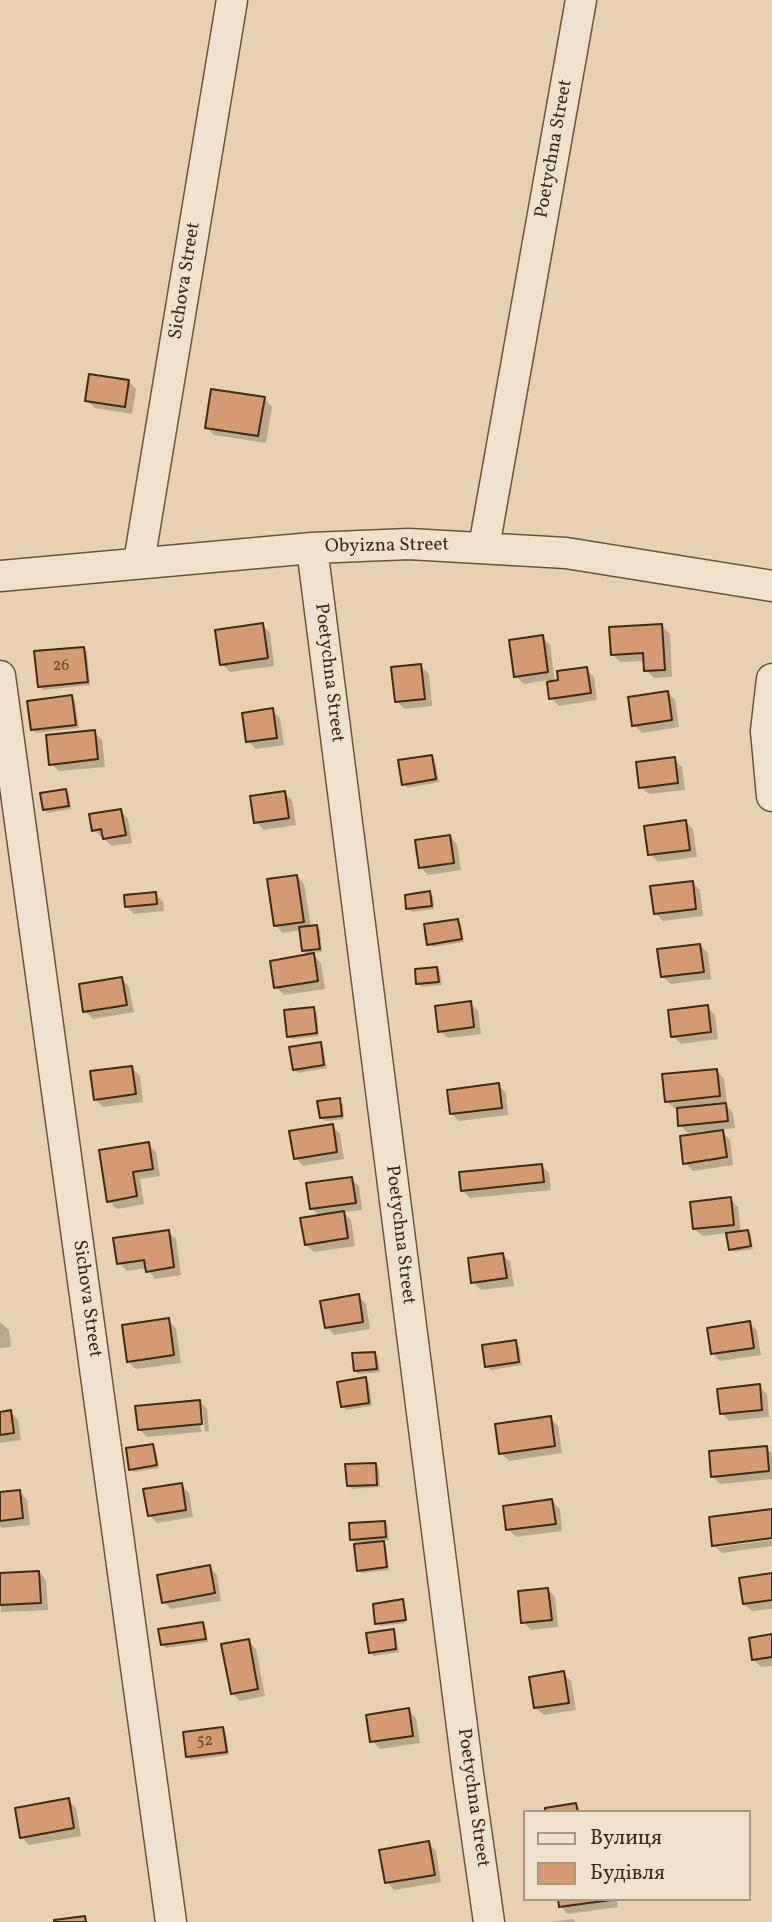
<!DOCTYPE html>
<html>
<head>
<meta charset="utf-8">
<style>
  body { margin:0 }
  #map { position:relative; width:772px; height:1922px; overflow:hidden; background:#e6d2b0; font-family:Vollkorn,serif }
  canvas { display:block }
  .legend { position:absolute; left:523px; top:1810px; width:228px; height:91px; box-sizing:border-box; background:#efe2cc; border:2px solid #a99982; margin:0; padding:9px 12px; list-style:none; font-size:21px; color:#402b14 }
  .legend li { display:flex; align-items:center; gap:14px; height:35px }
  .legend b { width:35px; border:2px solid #a99982 }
</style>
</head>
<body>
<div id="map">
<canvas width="772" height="1922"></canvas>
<ul class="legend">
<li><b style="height:9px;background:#efe2cc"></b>Вулиця</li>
<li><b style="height:19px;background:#d49a73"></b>Будівля</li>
</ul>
</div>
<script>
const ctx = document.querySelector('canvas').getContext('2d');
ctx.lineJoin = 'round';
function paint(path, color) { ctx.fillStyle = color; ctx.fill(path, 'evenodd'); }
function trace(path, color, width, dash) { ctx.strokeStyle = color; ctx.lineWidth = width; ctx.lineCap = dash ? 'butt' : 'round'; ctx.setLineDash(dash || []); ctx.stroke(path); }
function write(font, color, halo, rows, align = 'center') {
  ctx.font = font + ' Vollkorn,serif'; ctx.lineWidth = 5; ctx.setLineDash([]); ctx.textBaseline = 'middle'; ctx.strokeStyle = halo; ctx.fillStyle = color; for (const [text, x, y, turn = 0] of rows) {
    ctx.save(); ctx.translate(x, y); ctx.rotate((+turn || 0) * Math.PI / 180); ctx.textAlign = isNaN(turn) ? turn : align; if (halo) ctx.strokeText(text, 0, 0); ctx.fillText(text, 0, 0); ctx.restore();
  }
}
paint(new Path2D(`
  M128,381L136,389L132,414L95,408L87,401Z
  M264,399L272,407L266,443L214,435L206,427Z
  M262,625L270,633L274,666L230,672L222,664Z
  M662,626L670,634L672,677L654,678L646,670V661L620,662L612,654Z
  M542,637L550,645L555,682L586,669L594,677L597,700L559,706L551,698L548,680L524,684L516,676Z
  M84,648L87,652L90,685L43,690L39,686Z
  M421,666L429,674L432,706L405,709L397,702Z
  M668,693L675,700L679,727L642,733L634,725Z
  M72,697L75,701L79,728L36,733L33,729Z
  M272,710L280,718L284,745L256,749L248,741Z
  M94,732L102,740L105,767L59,771L51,764Z
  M432,757L435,760L439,782L407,788L404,784Z
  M674,759L682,767L685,790L649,794L641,787Z
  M66,791L69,794L71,809L48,813L44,809Z
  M284,793L292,800L296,825L264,830L256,822Z
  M121,811L128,819L132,843L112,846L93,830Z
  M685,821L693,829L697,857L658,862L650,854Z
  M450,836L457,844L461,870L428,875L421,868Z
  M297,876L304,884L311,927H316L320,930L322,952L311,953L321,963L325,989L284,995L276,987L309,956L303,950L301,930L283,933L275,925Z
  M692,882L700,890L703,916L663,921L655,913Z
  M429,893L433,896L434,909L412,912L408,908Z
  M155,894L163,902L164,911L134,914L126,906Z
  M458,921L461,924L464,942L433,947L429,944Z
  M700,945L708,953L711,979L671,984L663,977Z
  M437,968L440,972L442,985L422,987L418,984Z
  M122,979L129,987L134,1012L93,1019L85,1011Z
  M470,1003L478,1011L481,1034L448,1038L440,1031Z
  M707,1007L715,1015L718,1039L681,1044L673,1036Z
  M313,1008L317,1012L319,1036L292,1039L289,1036Z
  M320,1044L323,1048L327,1068L298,1073L294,1069Z
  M132,1068L140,1076L143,1102L103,1107L95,1099Z
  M717,1071L724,1079L727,1103H724L733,1113L735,1128L720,1130L730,1140L733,1165L693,1171L685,1163L707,1134V1131L688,1133L680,1125L678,1108L674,1109L667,1101Z
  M498,1085L506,1093L508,1115L459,1121L451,1113Z
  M339,1100L343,1104L344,1119L325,1121L321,1118Z
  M332,1126L340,1134L344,1159L303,1166L296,1158Z
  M148,1144L156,1152L160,1176L140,1179L144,1204L117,1209L109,1201Z
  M541,1165L549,1173L551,1190L470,1198L462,1190Z
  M351,1179L359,1186L362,1210L343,1212L351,1220L355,1246L314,1252L306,1245L320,1216L311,1208Z
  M730,1199L738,1207L741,1233L748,1232L751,1235L753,1249L734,1252L730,1249L728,1233L702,1236L695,1229Z
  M168,1232L176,1239L181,1275L155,1279L147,1268L127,1271L119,1263Z
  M503,1255L510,1262L514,1286L481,1290L473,1282Z
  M358,1296L366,1304L370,1329L334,1335L327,1327Z
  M168,1320L176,1328L181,1363L136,1369L128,1362Z
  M0,1322L9,1330L11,1347L0,1348Z
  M750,1323L757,1331L761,1355L720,1361L713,1354Z
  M515,1342L519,1346L522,1365L491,1370L487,1366Z
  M375,1353L378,1357L380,1372L359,1374L355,1371Z
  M365,1379L369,1383L372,1406L346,1410L343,1406Z
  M759,1386L767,1394L769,1417L729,1421L722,1413Z
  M199,1401L207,1409L209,1431L205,1432L202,1407H199L201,1432L147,1437L139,1429Z
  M10,1412L18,1420L21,1440L0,1443V1414Z
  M550,1418L558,1426L562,1453L509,1461L501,1453Z
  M153,1446L156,1450L159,1468L134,1472L131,1469Z
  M766,1448L772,1454V1479L720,1484L712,1476Z
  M375,1464L379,1468L380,1487L352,1489L348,1485Z
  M181,1485L189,1493L193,1517L157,1523L149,1515Z
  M20,1492L27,1500L30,1525L2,1528L0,1526V1494Z
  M552,1501L560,1509L562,1531L516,1537L508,1529Z
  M772,1511V1536L718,1543V1547L772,1540V1546L722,1553L714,1545Z
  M384,1523L388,1526L389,1540H380L386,1546L389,1570L362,1573L359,1570L365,1542H355L352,1539Z
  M209,1567L217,1575L221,1601L171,1609L164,1602Z
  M39,1572L46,1580L48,1610L1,1612L0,1575Z
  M772,1575V1609L752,1611L744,1604Z
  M547,1589L555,1597L558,1627L531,1630L523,1622Z
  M401,1603L405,1623L381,1626L377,1623Z
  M203,1624L206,1628L208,1642L166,1648L162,1645Z
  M393,1631L396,1635L399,1652L374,1656L371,1652Z
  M772,1636V1666L761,1667L754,1660Z
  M248,1641L256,1649L265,1696L240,1701L232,1693Z
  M563,1673L571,1681L576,1710L544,1715L536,1708Z
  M408,1710L416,1718L420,1743L380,1749L372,1741Z
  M222,1729L226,1733L229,1755L191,1760L188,1756Z
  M68,1800L76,1808L81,1836L29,1845L22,1837Z
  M428,1843L436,1851L441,1882L394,1890L387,1882Z
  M559,1899H617L618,1907L568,1914L560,1906Z
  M573,1919L575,1922H550Z`), '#0003');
const building = new Path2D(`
  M89,374L129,380L125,407L85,401Z
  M211,389L265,397L258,436L205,428Z
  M263,623L268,658L220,665L215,630Z
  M662,624L665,670L644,671L643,653L611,655L609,627Z
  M543,635L548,672L514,677L509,640Z
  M84,647L88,682L38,687L34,651Z
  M421,664L425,699L395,702L391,667Z
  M587,667L591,693L549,699L547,682L558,680L557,671Z
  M668,691L672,720L632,726L628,697Z
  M72,695L76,725L31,730L27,701Z
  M273,708L277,738L246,742L242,713Z
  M95,730L98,759L49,765L46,735Z
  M432,755L436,779L402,785L398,760Z
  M675,757L678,783L639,788L636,762Z
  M66,789L69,806L43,810L40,793Z
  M285,791L289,818L254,823L250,796Z
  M121,809L126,835L103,839L101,829L92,831L89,814Z
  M686,820L690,850L648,855L644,826Z
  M450,835L454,863L419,868L415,840Z
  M297,875L304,922L274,926L267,879Z
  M693,881L696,909L654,914L650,886Z
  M430,891L432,906L406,909L405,895Z
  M156,892L157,904L125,907L124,895Z
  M458,919L462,939L427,945L424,924Z
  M317,925L320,949L302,951L299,927Z
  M700,944L704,972L661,977L657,949Z
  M314,953L318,981L274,988L270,961Z
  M437,967L439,982L416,984L415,969Z
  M122,977L127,1005L83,1012L79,984Z
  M471,1001L474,1027L438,1032L435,1006Z
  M708,1005L711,1032L671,1037L668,1010Z
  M314,1007L317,1033L287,1037L284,1010Z
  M321,1042L324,1065L293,1070L289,1047Z
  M132,1066L136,1094L94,1100L90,1071Z
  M717,1069L720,1096L665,1102L662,1074Z
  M499,1083L502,1108L450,1114L447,1090Z
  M340,1098L342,1116L320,1118L317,1101Z
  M726,1103L728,1121L678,1126L677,1108Z
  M333,1124L337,1152L294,1159L289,1131Z
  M723,1130L727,1157L683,1164L680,1136Z
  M149,1142L153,1169L133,1172L137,1196L107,1202L99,1150Z
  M542,1164L544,1182L461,1191L459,1172Z
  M352,1177L356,1203L310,1209L306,1183Z
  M731,1197L734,1225L693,1229L690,1202Z
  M344,1211L348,1238L305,1245L300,1218Z
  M169,1230L174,1267L146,1272L144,1260L117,1264L113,1238Z
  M748,1230L751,1246L729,1250L726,1233Z
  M503,1253L507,1278L471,1283L468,1258Z
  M359,1294L363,1322L325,1328L320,1301Z
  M169,1318L174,1355L127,1362L122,1325Z
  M750,1321L754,1348L711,1354L707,1328Z
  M516,1340L519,1362L485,1367L482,1345Z
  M375,1352L377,1369L354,1371L352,1353Z
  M366,1377L369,1403L341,1407L337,1382Z
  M760,1384L762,1410L720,1414L717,1389Z
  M200,1400L202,1424L138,1430L135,1406Z
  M11,1410L14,1433L0,1435V1412Z
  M551,1416L555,1446L499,1454L495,1424Z
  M153,1444L157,1465L129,1470L126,1448Z
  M767,1446L769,1471L711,1477L709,1451Z
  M376,1463L377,1485L347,1486L345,1464Z
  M182,1483L186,1510L148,1516L143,1489Z
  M20,1490L23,1518L0,1521V1492Z
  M552,1499L556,1524L506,1530L503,1506Z
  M772,1509V1538L712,1546L709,1517Z
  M385,1521L386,1537L350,1540L349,1523Z
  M384,1541L387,1567L357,1571L354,1544Z
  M210,1565L215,1593L162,1603L157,1575Z
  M39,1571L41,1603L0,1605V1573Z
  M772,1573V1600L743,1604L739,1578Z
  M548,1588L552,1620L521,1623L518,1591Z
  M403,1599L406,1620L375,1624L373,1604Z
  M203,1622L206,1639L161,1645L158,1629Z
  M394,1629L396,1649L369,1653L366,1633Z
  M772,1634V1657L752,1660L749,1638Z
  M249,1639L258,1689L231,1694L221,1644Z
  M564,1671L569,1703L534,1708L529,1677Z
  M409,1708L413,1736L370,1742L366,1715Z
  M223,1727L227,1752L186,1757L183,1732Z
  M69,1798L74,1828L20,1838L15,1808Z
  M576,1803L578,1812H545V1808Z
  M429,1841L435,1875L385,1883L379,1850Z
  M558,1899H611V1900L559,1907Z
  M85,1916L86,1922H54V1920Z`);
paint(building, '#d49a73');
trace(building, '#402b14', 2);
const minor = new Path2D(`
  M484,547L581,0
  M312,548L468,1774L489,1922
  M139,562L232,0
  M0,576L312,548L409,544L566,553L772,586
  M0,676L171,1922
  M772,679L766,731L772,796`);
trace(minor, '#6a553b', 33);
trace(minor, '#efe2cc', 30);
write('16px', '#65472c', null, [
  ["26",61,667],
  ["52",205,1742]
]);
write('19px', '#402b14', '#efe2cc', [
  ["Poetychna Street",555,149,-80],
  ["Sichova Street",186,281,-81],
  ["Obyizna Street",387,547,-1],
  ["Poetychna Street",328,673,83],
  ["Poetychna Street",399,1235,83],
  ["Sichova Street",86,1299,82],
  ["Poetychna Street",472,1798,82]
]);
</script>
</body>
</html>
